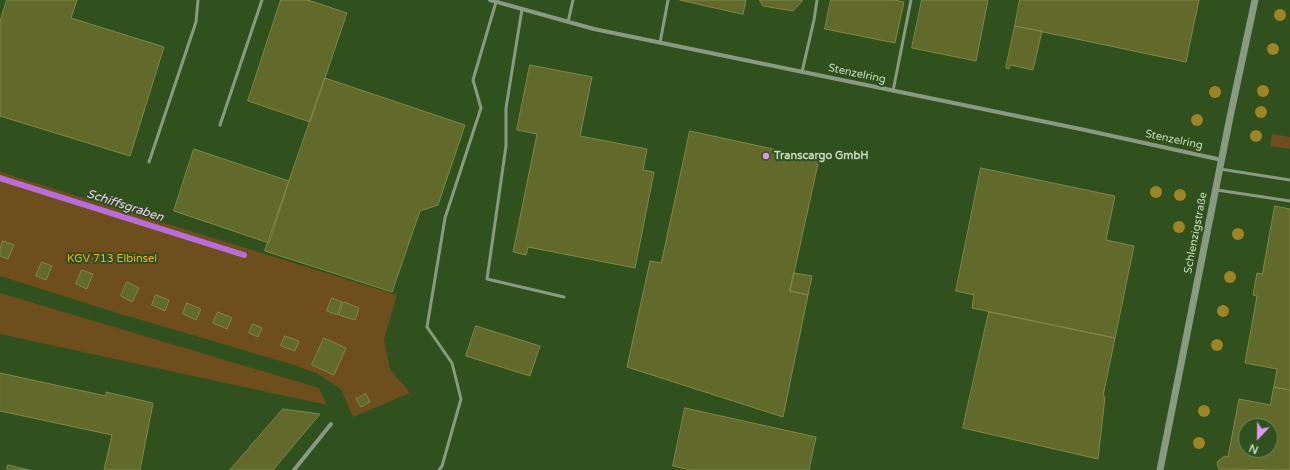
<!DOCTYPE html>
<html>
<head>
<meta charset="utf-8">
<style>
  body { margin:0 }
  #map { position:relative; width:1290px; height:470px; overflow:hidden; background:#30511d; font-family:"Varela Round",sans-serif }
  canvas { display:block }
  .north { position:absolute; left:1238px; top:418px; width:40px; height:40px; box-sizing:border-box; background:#30511d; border:1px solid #6c885d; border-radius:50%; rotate:202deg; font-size:11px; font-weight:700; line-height:16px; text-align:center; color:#c6dabd }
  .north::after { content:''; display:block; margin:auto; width:14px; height:18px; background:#db99f5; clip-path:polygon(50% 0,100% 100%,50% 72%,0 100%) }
</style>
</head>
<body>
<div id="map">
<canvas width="1290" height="470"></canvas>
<div class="north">N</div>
</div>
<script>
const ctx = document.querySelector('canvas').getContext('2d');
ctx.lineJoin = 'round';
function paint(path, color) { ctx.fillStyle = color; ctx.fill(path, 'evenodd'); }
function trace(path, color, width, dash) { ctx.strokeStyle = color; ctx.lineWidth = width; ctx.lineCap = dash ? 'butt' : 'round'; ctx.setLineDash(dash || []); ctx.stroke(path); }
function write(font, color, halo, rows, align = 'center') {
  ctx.font = font + ' "Varela Round",sans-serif'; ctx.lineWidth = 4; ctx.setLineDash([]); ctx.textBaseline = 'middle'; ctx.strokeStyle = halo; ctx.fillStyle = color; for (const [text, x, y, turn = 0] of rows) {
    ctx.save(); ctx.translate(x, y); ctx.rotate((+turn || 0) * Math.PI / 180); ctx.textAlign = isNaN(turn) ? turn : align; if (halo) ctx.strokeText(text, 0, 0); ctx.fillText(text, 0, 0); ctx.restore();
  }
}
paint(new Path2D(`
  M1272,134L1290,137V149L1270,146Z
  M0,172L397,295L384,340L390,369L410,393L353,417L341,389L318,374L294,365L114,312L0,276Z
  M0,293L319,388L327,405L0,334Z`), '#6d4e1c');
trace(new Path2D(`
  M0,178L244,255`), '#b96dd6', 6);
const building = new Path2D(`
  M7,0H77L71,18L164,47L130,156L0,116V22Z
  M281,0H308L347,13L310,122L248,101Z
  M680,0H746L743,14Z
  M760,0H803L793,11L763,6Z
  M831,0H894L904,2L895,43L825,29Z
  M922,0H988L976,61L912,48Z
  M1020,0H1199L1186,62L1015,26Z
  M1015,26L1042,31L1033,70L1010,65L1009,69L1006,68Z
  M530,65L592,77L580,136L647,149L643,170L654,172L635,268L528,247L526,255L513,252L537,134L517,130Z
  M325,78L465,125L438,205L420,211L392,292L265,251Z
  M690,131L819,159L790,291L808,295L783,417L627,367L650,261L661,263Z
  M194,149L289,181L269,243L174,211Z
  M981,168L1115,196L1106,240L1134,246L1115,338L972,308L974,295L956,291Z
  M1275,206L1290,209V390L1274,387L1277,369L1245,363L1257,296L1253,295L1257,273L1262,274Z
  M3,241L14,245L8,259L0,256V249Z
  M42,262L52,266L46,280L36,276Z
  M82,270L93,274L87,289L76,284Z
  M794,273L812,276L808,295L790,291Z
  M127,282L139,288L132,302L121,296Z
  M156,295L169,300L165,311L152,305Z
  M332,298L342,302L337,315L327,311Z
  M344,302L359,308L355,320L339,315Z
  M187,303L201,309L196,320L183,314Z
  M218,312L232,318L227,329L213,323Z
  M989,312L1115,338L1103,396L1105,397L1098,459L963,428Z
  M253,324L262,328L258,337L249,333Z
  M476,326L540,346L530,376L466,356Z
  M285,336L299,341L295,351L281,346Z
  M324,338L346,348L334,375L312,365Z
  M0,373L106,396V392L153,403L140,470H104L112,435L0,411Z
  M1274,387L1290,390V470L1219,469L1217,464L1218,461L1225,456L1228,457L1239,399L1270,405ZM1246,426H1270V450H1246Z
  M366,394L370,402L361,407L356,399Z
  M685,408L816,437L809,470H690L673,466Z
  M283,409L320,414L273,470H230Z
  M8,465L29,470H7Z`);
paint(building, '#616a2a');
trace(building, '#7f8848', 1);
trace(new Path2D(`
  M522,9L506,108V146L487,279L564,297
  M568,22L573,0
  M660,43L668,0
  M802,72L814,20L817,0
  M893,91L911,0
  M220,125L262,0
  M149,162L196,22L198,0
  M1220,169L1290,180
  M1217,190L1290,201
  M439,470L442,466L461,399L452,363L427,327L445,218L481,108L473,80L496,2`), '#899a82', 3);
trace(new Path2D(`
  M490,0L594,29L1085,130L1222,160
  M294,470L331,424`), '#899a82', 4);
trace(new Path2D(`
  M1160,470L1230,117L1255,0`), '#899a82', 7);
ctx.fillStyle = '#9d8424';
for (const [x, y] of [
  [1280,15],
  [1273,49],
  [1263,91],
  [1215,92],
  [1261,112],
  [1197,120],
  [1256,136],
  [1156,192],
  [1180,195],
  [1179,227],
  [1238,234],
  [1230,277],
  [1223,311],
  [1217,345],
  [1204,411],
  [1199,443]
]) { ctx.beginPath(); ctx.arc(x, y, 6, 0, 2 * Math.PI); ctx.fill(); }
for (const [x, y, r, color] of [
  [766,156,4,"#db99f5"]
]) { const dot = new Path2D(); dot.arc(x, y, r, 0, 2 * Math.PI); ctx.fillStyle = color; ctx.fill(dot); trace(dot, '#30511d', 1.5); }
write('11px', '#c6dabd', '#30511d', [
  ["Stenzelring",857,74,12],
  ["Stenzelring",1174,140,12],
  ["Schlenzigstraße",1196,233,-79]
]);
write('bold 11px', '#c6dabd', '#30511d', [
  ["Transcargo GmbH",774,156]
], 'left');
write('11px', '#f7ae29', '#30511d', [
  ["KGV 713 Elbinsel",112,259]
]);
write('italic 12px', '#efcbfe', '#30511d', [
  ["Schiffsgraben",125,206,18]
]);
</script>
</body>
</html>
